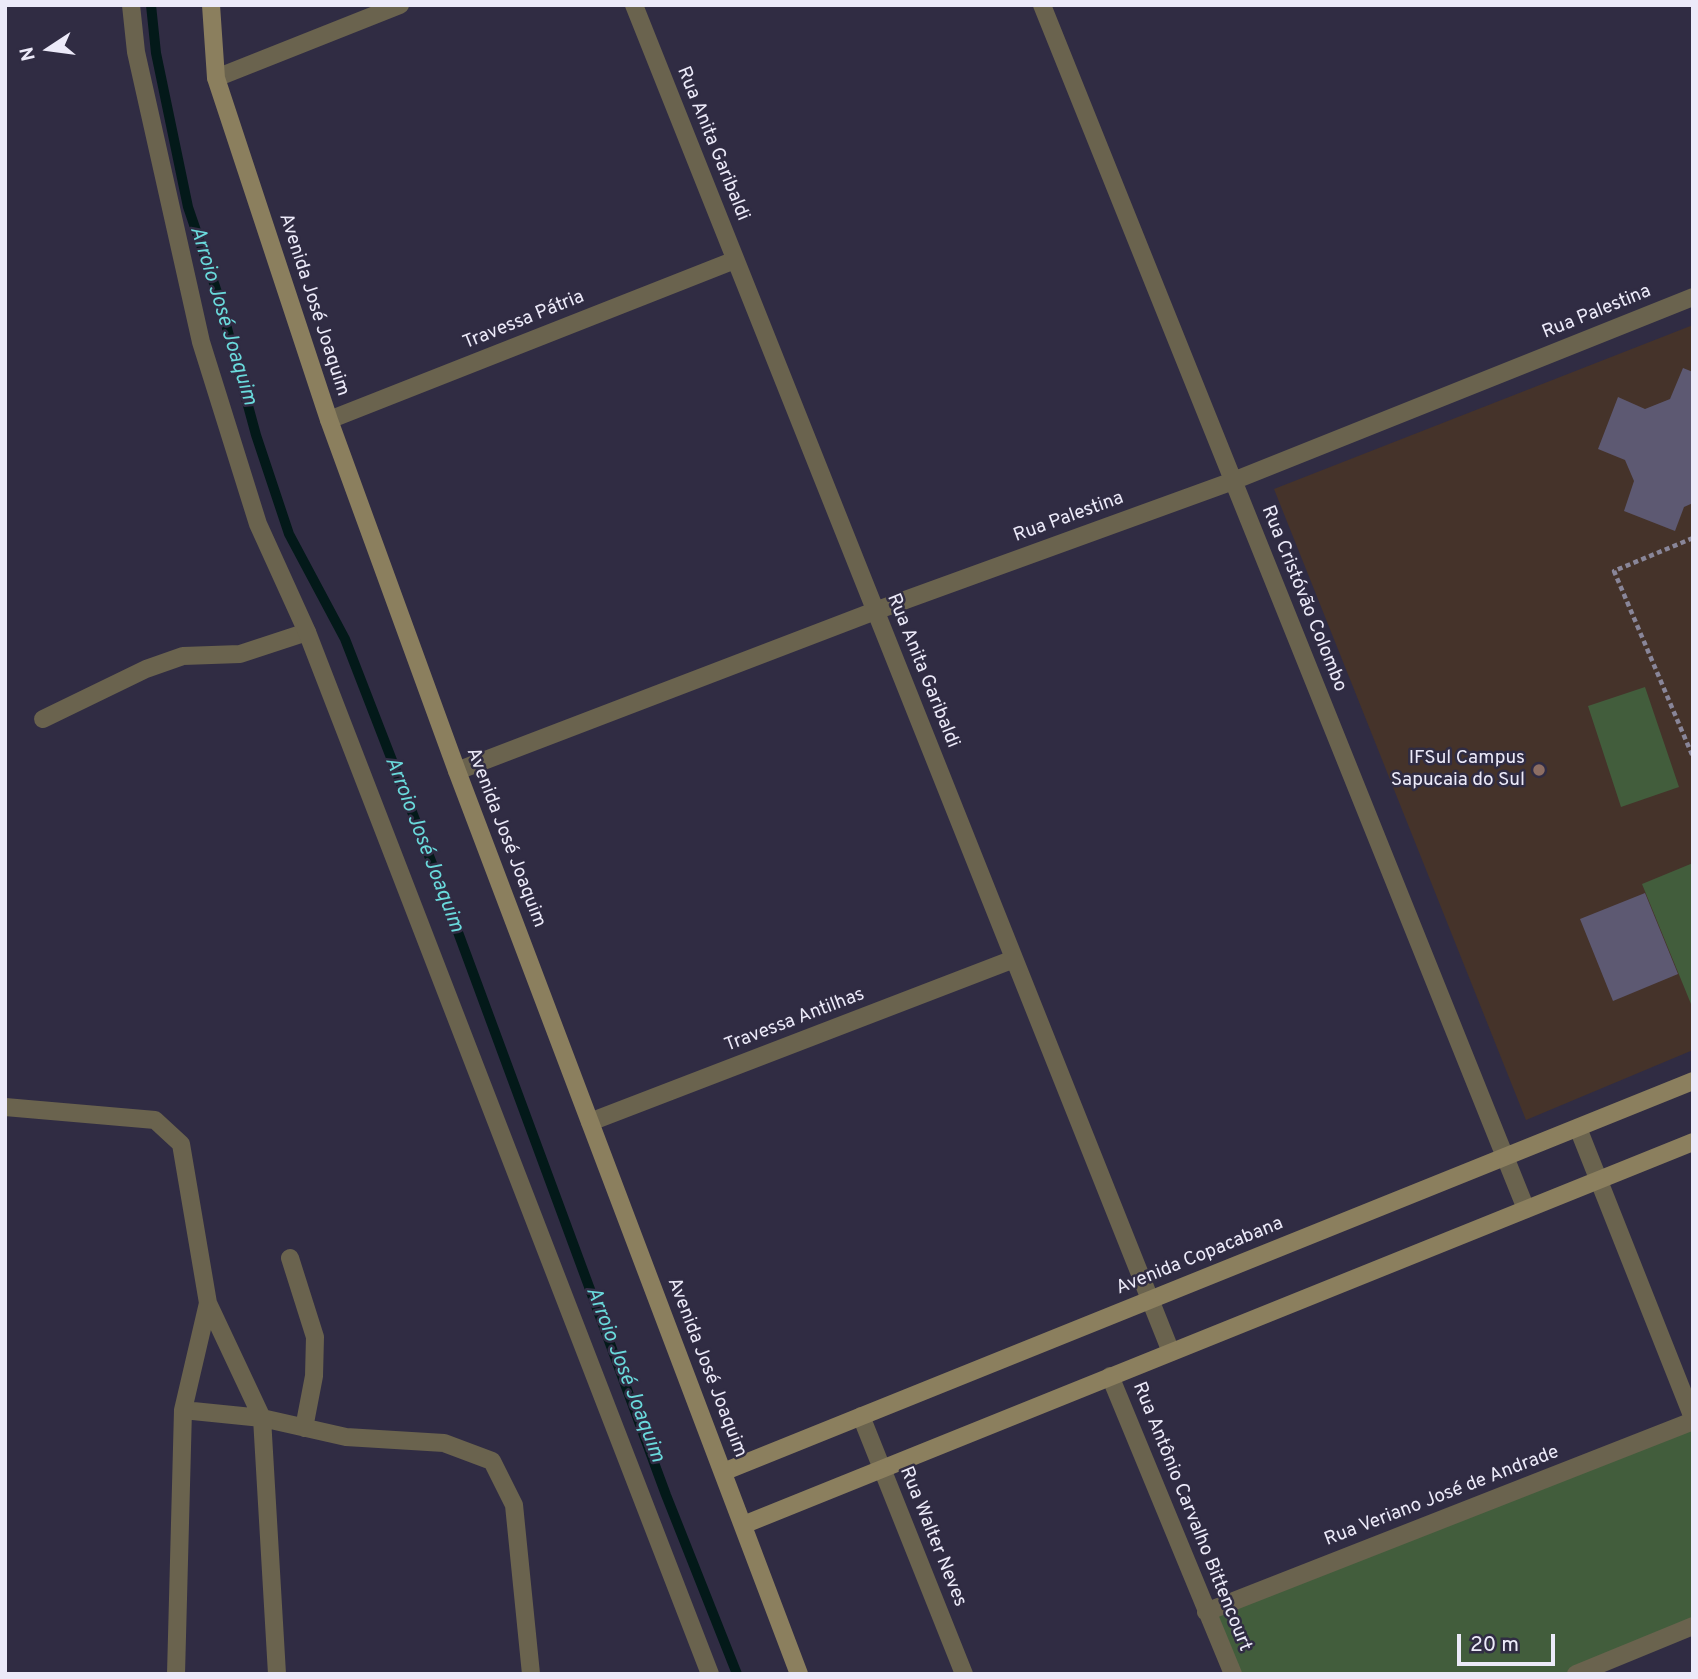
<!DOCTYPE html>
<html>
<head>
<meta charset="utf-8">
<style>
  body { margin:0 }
  #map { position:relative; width:1698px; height:1679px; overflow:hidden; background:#302c43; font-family:Overpass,sans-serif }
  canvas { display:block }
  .frame { position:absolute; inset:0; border:7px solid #eceaf9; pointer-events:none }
  .north { position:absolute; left:14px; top:14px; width:70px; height:70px; -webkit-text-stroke:5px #302c43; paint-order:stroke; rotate:257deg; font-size:19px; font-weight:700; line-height:28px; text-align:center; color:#eceaf9 }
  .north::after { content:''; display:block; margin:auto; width:24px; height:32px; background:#eceaf9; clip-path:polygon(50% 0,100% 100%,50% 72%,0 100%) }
  .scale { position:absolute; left:1457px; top:1634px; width:98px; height:32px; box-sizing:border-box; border:4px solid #eceaf9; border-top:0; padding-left:9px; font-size:21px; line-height:24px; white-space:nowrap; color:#eceaf9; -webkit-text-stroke:5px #302c43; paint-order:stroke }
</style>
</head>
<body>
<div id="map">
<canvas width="1698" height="1679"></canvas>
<div class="frame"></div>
<div class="north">N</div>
<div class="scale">20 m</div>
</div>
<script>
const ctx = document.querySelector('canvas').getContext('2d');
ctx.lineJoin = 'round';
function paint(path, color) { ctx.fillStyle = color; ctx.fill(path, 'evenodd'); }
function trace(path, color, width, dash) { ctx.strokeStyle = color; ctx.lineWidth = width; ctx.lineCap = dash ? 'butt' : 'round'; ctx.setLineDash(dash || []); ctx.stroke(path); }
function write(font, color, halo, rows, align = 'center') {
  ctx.font = font + ' Overpass,sans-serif'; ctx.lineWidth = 5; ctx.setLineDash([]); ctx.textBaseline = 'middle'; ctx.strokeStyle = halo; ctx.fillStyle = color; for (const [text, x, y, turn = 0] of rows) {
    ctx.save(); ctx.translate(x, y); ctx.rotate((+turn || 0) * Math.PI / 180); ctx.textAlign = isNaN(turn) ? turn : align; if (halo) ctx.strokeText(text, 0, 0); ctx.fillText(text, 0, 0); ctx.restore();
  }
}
paint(new Path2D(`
  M1693,325V1050L1526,1120L1274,489Z`), '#45332a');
paint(new Path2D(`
  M1645,687L1679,787L1621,807L1588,706Z
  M1693,863V1004H1691L1642,884Z
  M1693,1421V1626L1576,1674H1233L1206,1612Z`), '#425d3c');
trace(new Path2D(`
  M151,5L156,53L188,207L218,295L256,435L289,534L345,639L445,897L666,1495L737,1674`), '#031919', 10);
paint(new Path2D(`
  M1683,368L1693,372V503L1684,507L1675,531L1624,511L1634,481L1625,460L1598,449L1618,397L1645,409L1670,399Z
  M1645,893L1678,974L1613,1001L1580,919Z`), '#5d5972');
trace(new Path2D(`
  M1693,538L1614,571L1693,757`), '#898699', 4.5, [5, 3.5]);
trace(new Path2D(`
  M43,719L146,669L183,656L240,654L307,632`), '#6a634e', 18);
trace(new Path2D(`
  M131,5L136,52L201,342L258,524L307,632L710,1674
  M634,5L1171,1352
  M1042,5L1526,1209
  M216,78L400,5
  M329,420L735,260
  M457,771L875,611L1233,481L1693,297
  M5,1107L155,1120L181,1144L208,1303L183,1410L176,1674
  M590,1122L1014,959
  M1578,1128L1693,1418
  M290,1258L315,1337L314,1376L304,1428
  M208,1303L262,1418L277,1674
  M1110,1376L1233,1674
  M183,1410L262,1418L346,1437L444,1443L492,1461L514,1505L531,1674
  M861,1416L964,1674
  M1206,1612L1693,1421
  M1576,1674L1693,1626`), '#6a634e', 18);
trace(new Path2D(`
  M211,5L216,78L329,420L457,771L799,1674
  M723,1472L1693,1081
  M743,1525L1693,1142`), '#8b7f5e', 18);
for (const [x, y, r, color] of [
  [1539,770,7,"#8d6e63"]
]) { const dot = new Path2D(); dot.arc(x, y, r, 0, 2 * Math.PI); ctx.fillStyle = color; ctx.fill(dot); trace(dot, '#302c43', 2.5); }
write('19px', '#eceaf9', '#302c43', [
  ["Rua Anita Garibaldi",712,144,68],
  ["Avenida José Joaquim",313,305,72],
  ["Rua Palestina",1597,313,-22],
  ["Travessa Pátria",524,321,-22],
  ["Rua Palestina",1069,518,-20],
  ["Rua Cristóvão Colombo",1303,599,68],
  ["Rua Anita Garibaldi",922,671,68],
  ["Avenida José Joaquim",505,838,69],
  ["Travessa Antilhas",795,1021,-21],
  ["Avenida Copacabana",1200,1257,-22],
  ["Avenida José Joaquim",706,1368,69],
  ["Rua Veriano José de Andrade",1442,1497,-21],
  ["Rua Antônio Carvalho Bittencourt",1191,1517,68],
  ["Rua Walter Neves",932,1537,68]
]);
write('19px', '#eceaf9', '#302c43', [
  ["IFSul Campus",1525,759],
  ["Sapucaia do Sul",1525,781]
], 'right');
write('italic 21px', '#6adadc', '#302c43', [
  ["Arroio José Joaquim",222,316,73],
  ["Arroio José Joaquim",423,845,69],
  ["Arroio José Joaquim",624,1375,69]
]);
</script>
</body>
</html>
